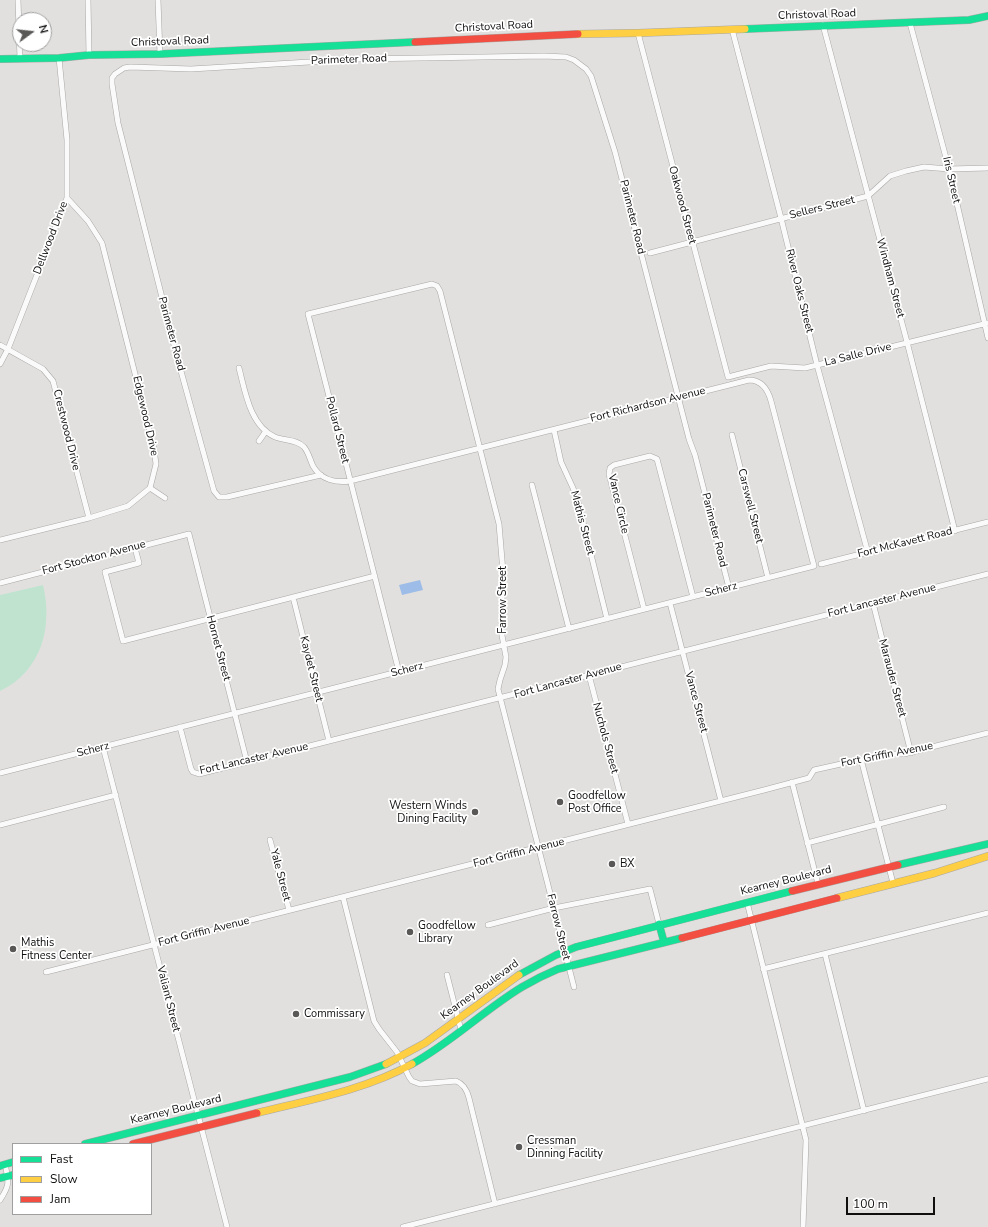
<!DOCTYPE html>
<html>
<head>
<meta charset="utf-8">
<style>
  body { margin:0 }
  #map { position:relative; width:988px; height:1227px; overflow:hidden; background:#e2e0de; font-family:"Nunito Sans",sans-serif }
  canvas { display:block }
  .legend { position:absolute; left:12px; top:1143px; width:140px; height:72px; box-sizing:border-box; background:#fff; border:1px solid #9f9f9f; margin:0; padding:5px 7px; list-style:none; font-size:12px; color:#100f0e }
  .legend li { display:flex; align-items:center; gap:8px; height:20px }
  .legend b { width:20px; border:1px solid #9f9f9f }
  .north { position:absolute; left:12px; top:12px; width:40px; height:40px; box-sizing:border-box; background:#fff; border:1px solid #9f9f9f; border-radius:50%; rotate:75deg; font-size:11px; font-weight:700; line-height:16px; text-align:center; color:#100f0e }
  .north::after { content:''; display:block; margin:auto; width:14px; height:18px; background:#5a5857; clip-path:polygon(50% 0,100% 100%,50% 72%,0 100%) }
  .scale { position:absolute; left:846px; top:1197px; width:89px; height:18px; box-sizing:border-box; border:2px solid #100f0e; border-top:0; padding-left:5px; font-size:12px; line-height:14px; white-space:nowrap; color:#100f0e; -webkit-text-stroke:3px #fff; paint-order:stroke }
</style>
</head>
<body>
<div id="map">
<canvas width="988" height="1227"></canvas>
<ul class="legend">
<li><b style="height:5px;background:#16e098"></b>Fast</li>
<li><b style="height:5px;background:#ffcf43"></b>Slow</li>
<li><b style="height:5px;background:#f24e42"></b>Jam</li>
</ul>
<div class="north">N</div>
<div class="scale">100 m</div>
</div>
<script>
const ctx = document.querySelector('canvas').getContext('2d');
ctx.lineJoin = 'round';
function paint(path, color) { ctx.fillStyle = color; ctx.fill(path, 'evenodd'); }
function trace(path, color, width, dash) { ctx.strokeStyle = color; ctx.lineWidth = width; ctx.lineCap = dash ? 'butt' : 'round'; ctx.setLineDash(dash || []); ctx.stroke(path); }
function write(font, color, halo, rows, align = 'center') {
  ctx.font = font + ' "Nunito Sans",sans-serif'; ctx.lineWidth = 3.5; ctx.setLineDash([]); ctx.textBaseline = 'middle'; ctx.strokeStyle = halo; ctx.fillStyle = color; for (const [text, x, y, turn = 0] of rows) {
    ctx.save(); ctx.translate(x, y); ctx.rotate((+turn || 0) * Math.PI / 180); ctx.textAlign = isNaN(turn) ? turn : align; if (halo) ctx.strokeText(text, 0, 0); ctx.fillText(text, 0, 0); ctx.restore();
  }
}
paint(new Path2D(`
  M43,585C53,626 42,671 0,691V595Z`), '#c0e3d0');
paint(new Path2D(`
  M420,580L423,590L402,595L399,585Z`), '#9dbce8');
const street = new Path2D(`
  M18,0L20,59
  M88,0L89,55
  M158,0L160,54
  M910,23L949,169L988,338
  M823,25L907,342L955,531
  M732,29L781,218L817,365L868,553
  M638,33L728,377L771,366L805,368L988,323
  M650,253L868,196L890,176L906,171L924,167L949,169L988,168
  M0,345L43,369L53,381L89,518
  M0,364L8,349L67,198V140L59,58
  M554,430L561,462L573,488L578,502L607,619
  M732,435L768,578
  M259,441L266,431
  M321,475L227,497H219L214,491L176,353L118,123L112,84V78L115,74L124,68L130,67L191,69L360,59L544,56L566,57L574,60L586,69L591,76L615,152L689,439L695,455L729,588
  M532,485L569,629
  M150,488L165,498
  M0,540L89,518L128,506L150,488L156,464L154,449L102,243L88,221L67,198
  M135,548L139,563L105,572L123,641L375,576
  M821,564L988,522
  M0,583L189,534L247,762
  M293,597L329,741
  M670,603L721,801
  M873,603L911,753
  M644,609L609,474L610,468L614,465L650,456L657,459L693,597
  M399,672L308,314L432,284L437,286L440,291L499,524L503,572L501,630L506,657L505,665L500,680L498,689L574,987
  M589,675L628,824
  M180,727L191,769L193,772L199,774L988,574
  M103,747L227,1227
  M861,759L893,883
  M0,773L814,566L771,401C768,390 762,380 749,380L350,481C336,483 321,480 313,466C310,460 309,453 304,447C296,439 285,441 275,437C250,426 245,391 239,368
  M792,782L818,884
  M0,825L116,795
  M270,840L289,910
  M807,843L944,807
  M343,897L374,1021L379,1029L397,1052L409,1077L412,1081L420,1084L456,1081C464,1084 467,1090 469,1098L495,1204
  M747,902L806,1140L803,1227
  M488,925L554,908L650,889L659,924
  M825,954L864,1111
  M763,969L988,913
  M46,972L764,790L809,778L814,770L886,754H904L988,733
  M447,975L461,1030
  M0,1200C10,1185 9,1182 5,1164
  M403,1227L988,1079`);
const fast = new Path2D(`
  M745,29L969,20L988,16
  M0,59L59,58L89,55L160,54L415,42
  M898,865L988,844
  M659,924L664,942
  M519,975L556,955L576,947L792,891
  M412,1064C452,1042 484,1010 522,987C534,980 546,974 558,969L682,938
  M85,1144L350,1077L386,1064
  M0,1166L13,1162
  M0,1178L13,1175`);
const slow = new Path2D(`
  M578,34L638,33L745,29
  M837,898L935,873L988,856
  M386,1064L425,1043L519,975
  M257,1113C309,1100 365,1090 412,1064`);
const jam = new Path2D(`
  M415,42L578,34
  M792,891L898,865
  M682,938L837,898
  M133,1144L257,1113`);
trace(street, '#a8a7a5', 6);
trace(fast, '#a8a7a5', 8);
trace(slow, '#a8a7a5', 8);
trace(jam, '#a8a7a5', 8);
trace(street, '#fbfafa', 5);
trace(fast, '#16e098', 7);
trace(slow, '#ffcf43', 7);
trace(jam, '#f24e42', 7);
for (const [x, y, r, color] of [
  [560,802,4,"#5a5857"],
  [475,812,4,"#5a5857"],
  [612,864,4,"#5a5857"],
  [410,932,4,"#5a5857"],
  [13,949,4,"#5a5857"],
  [296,1014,4,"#5a5857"],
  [519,1147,4,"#5a5857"]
]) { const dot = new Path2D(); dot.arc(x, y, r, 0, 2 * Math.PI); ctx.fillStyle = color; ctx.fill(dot); trace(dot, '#fff', 1.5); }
write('11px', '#100f0e', '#fff', [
  ["Christoval Road",817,15,-2],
  ["Christoval Road",494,27,-3],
  ["Christoval Road",170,42,-2],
  ["Parimeter Road",349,60,-2],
  ["Iris Street",951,180,77],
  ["Oakwood Street",682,205,75],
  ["Sellers Street",822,208,-14],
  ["Parimeter Road",632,217,76],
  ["Dellwood Drive",51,238,-69],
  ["Windham Street",890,278,75],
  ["River Oaks Street",799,291,76],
  ["Parimeter Road",171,334,75],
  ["La Salle Drive",858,355,-14],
  ["Fort Richardson Avenue",648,405,-14],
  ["Edgewood Drive",145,416,77],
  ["Crestwood Drive",66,430,76],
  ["Pollard Street",337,430,76],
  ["Vance Circle",618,504,77],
  ["Carswell Street",750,506,76],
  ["Mathis Street",582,523,75],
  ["Parimeter Road",714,530,76],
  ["Fort McKavett Road",905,543,-14],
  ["Fort Stockton Avenue",94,558,-15],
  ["Scherz",721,590,-14],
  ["Farrow Street",503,600,-90],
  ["Fort Lancaster Avenue",882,601,-14],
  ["Hornet Street",218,648,75],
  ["Kaydet Street",311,669,76],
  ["Scherz",407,670,-14],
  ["Marauder Street",892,678,75],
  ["Fort Lancaster Avenue",568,681,-15],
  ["Vance Street",696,702,75],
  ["Nuchols Street",605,738,75],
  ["Scherz",93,750,-14],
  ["Fort Griffin Avenue",887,755,-11],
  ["Fort Lancaster Avenue",254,759,-13],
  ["Fort Griffin Avenue",519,853,-14],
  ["Yale Street",280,875,75],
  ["Kearney Boulevard",786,881,-14],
  ["Farrow Street",558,927,76],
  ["Fort Griffin Avenue",204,932,-14],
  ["Kearney Boulevard",480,990,-36],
  ["Valiant Street",168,999,76],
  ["Kearney Boulevard",176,1110,-14]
]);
write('11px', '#100f0e', '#fff', [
  ["Goodfellow",568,796],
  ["Post Office",568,809],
  ["Western Winds",467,806,"right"],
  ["Dining Facility",467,819,"right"],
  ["BX",620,864],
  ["Goodfellow",418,926],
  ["Library",418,939],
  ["Mathis",21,943],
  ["Fitness Center",21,956],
  ["Commissary",304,1014],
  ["Cressman",527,1141],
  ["Dinning Facility",527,1154]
], 'left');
</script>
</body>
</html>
